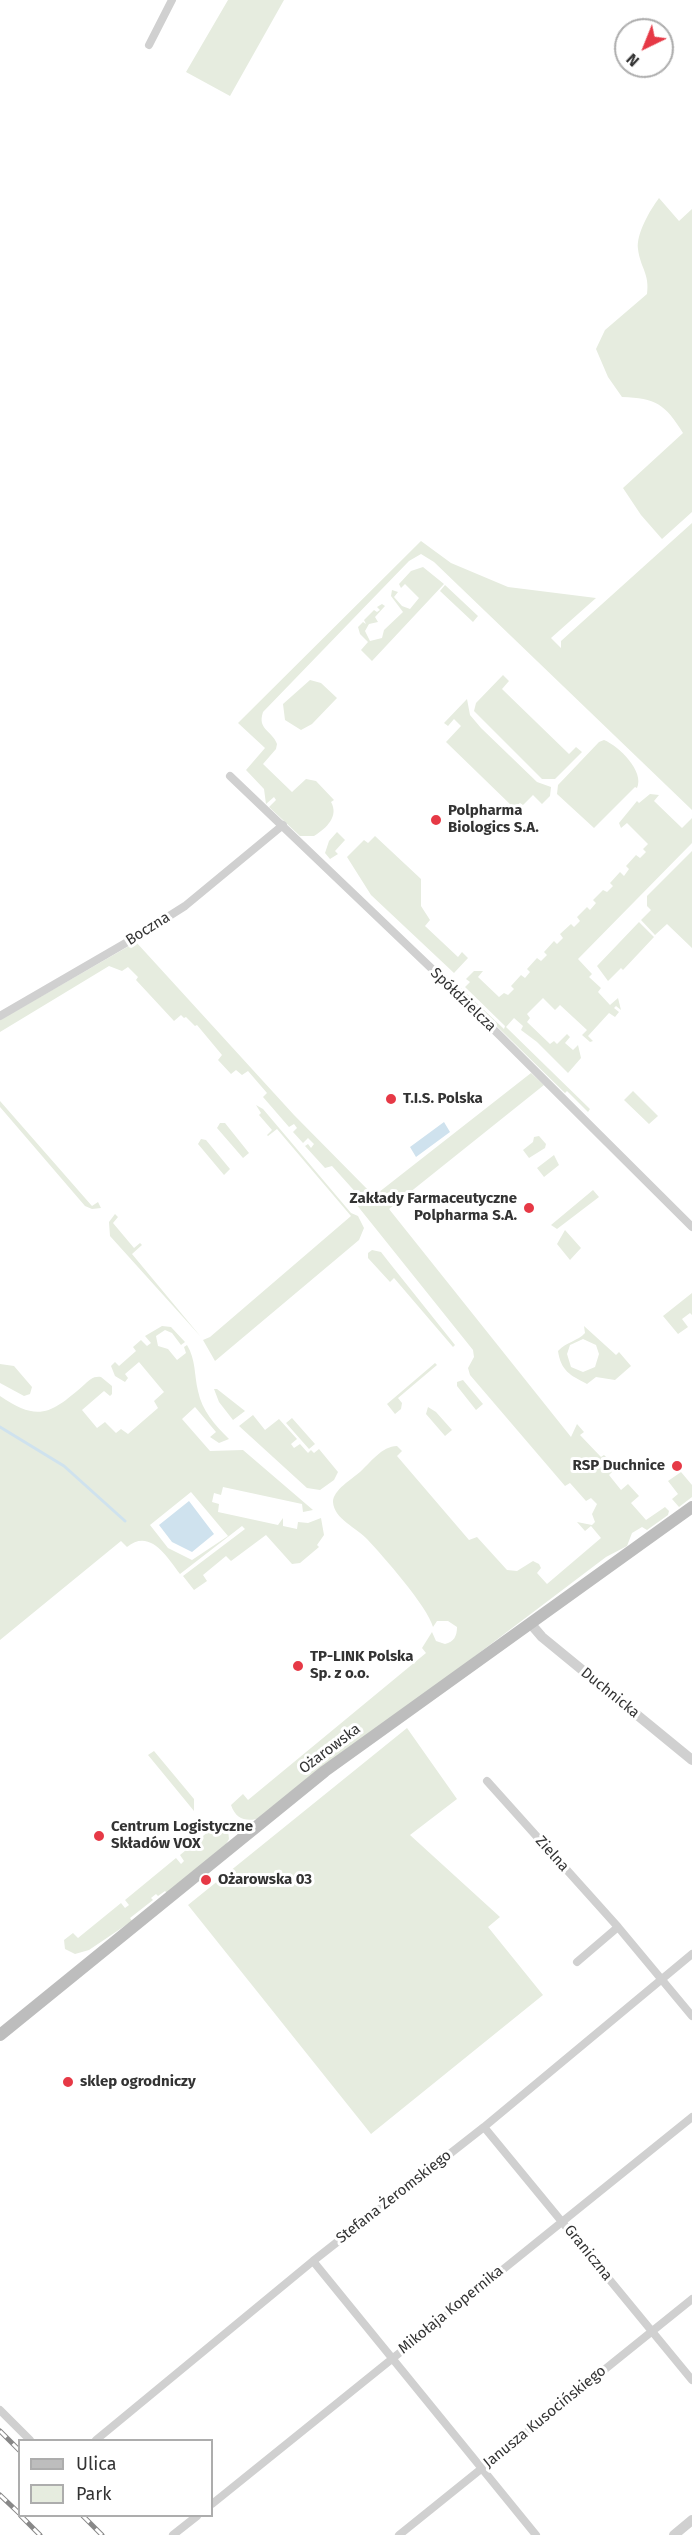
<!DOCTYPE html>
<html>
<head>
<meta charset="utf-8">
<style>
  body { margin:0 }
  #map { position:relative; width:692px; height:2535px; overflow:hidden; background:#fff; font-family:"Fira Sans",sans-serif }
  canvas { display:block }
  .legend { position:absolute; left:18px; top:2439px; width:195px; height:78px; box-sizing:border-box; background:#fff; border:2px solid #adadad; margin:0; padding:8px 10px; list-style:none; font-size:18px; color:#333 }
  .legend li { display:flex; align-items:center; gap:12px; height:30px }
  .legend b { width:30px; border:2px solid #adadad }
  .north { position:absolute; left:614px; top:18px; width:60px; height:60px; box-sizing:border-box; background:#fff; border:2px solid #adadad; border-radius:50%; rotate:223deg; font-size:16px; font-weight:700; line-height:24px; text-align:center; color:#333 }
  .north::after { content:''; display:block; margin:auto; width:21px; height:27px; background:#e63946; clip-path:polygon(50% 0,100% 100%,50% 72%,0 100%) }
</style>
</head>
<body>
<div id="map">
<canvas width="692" height="2535"></canvas>
<ul class="legend">
<li><b style="height:8px;background:#bdbdbd"></b>Ulica</li>
<li><b style="height:16px;background:#e6ecdf"></b>Park</li>
</ul>
<div class="north">N</div>
</div>
<script>
const ctx = document.querySelector('canvas').getContext('2d');
ctx.lineJoin = 'round';
function paint(path, color) { ctx.fillStyle = color; ctx.fill(path, 'evenodd'); }
function trace(path, color, width, dash) { ctx.strokeStyle = color; ctx.lineWidth = width; ctx.lineCap = dash ? 'butt' : 'round'; ctx.setLineDash(dash || []); ctx.stroke(path); }
function write(font, color, halo, rows, align = 'center') {
  ctx.font = font + ' "Fira Sans",sans-serif'; ctx.lineWidth = 6; ctx.setLineDash([]); ctx.textBaseline = 'middle'; ctx.strokeStyle = halo; ctx.fillStyle = color; for (const [text, x, y, turn = 0] of rows) {
    ctx.save(); ctx.translate(x, y); ctx.rotate((+turn || 0) * Math.PI / 180); ctx.textAlign = isNaN(turn) ? turn : align; if (halo) ctx.strokeText(text, 0, 0); ctx.fillText(text, 0, 0); ctx.restore();
  }
}
paint(new Path2D(`
  M228,0H284L230,96L186,72Z
  M659,198L679,221L692,209V512L662,539L641,515L623,488L683,433C665,404 656,398 622,397L608,377L596,349L605,330L647,294C650,274 640,267 638,249C636,234 650,210 659,198Z
  M692,523V810L434,562L421,554L409,561L263,712C257,730 272,730 277,744L276,749L263,764L292,792L306,779L316,781L334,800L331,802C339,816 327,828 314,836H300L269,807L276,800L274,797L266,804L264,789L246,770L265,748L238,723L421,541L451,563L508,587L596,598L551,638L561,648V641Z
  M423,567L444,584L372,661L361,650L368,642L360,634L358,627L363,622L366,624L364,620L374,610L377,612L380,610L377,607L382,604L385,606L375,617L378,622L369,624L365,631L370,641L382,638L384,630L403,612L391,596L392,590L398,592L394,597L402,606L410,609L419,598L405,584L401,588L399,584L411,571Z
  M445,585L478,616L473,622L440,591Z
  M503,675L509,681L502,689L569,754L576,747L582,752L555,779H542L474,711L476,703Z
  M310,680L321,683L337,698L312,724L301,730L285,720L283,704Z
  M467,699L470,715L481,728L537,782L551,787L550,796L542,804L533,795L523,805L520,803L514,808L446,742L461,726L454,719L448,726L444,723Z
  M604,740C619,746 645,772 637,788L635,787L594,828L557,794L558,785L599,742Z
  M650,794L659,795L654,801L682,828L692,818V843L578,959L592,974L589,977L601,988L598,992L610,1005L618,998L621,1010L616,1006L614,1008L619,1012L615,1017L609,1013L588,1036L593,1041L590,1042L582,1035L587,1030L560,1005L555,1010L543,998L527,1014L530,1018L527,1022L550,1044L554,1041L557,1044L567,1034L570,1037L565,1043L573,1050L578,1045L581,1058L568,1073L537,1042L521,1030L523,1026L514,1018L506,1027L590,1109L588,1112L567,1091L565,1093L464,994L461,988L504,1029L505,1026L465,987L470,982L466,979L474,971H483L478,977L499,997L504,993L508,995L514,989L511,986L521,975L525,978L530,972L527,969L537,958L541,961L547,955L544,952L554,941L557,944L563,938L560,934L571,924L574,927L580,921L577,917L587,907L590,910L596,903L593,900L603,890L607,892L613,886L610,883L620,872L624,876L629,869L626,866L636,855L640,858L646,852L643,849L648,844L627,823L621,828L619,823L637,801L639,803Z
  M337,832L345,840L335,851L338,854L330,859L325,853L329,841Z
  M375,836L421,879V906L430,920L425,926L458,957L462,952L468,958L454,973L371,895L347,857L364,840L368,843Z
  M692,851V948L667,924L655,935L641,920L651,910L647,906V896Z
  M639,922L654,937L623,970L621,968L608,981L597,966Z
  M136,942L294,1115L374,1196L531,1073L544,1085L389,1209L571,1437L577,1424L584,1432L580,1435L601,1457L604,1455L608,1459L605,1462L613,1471L609,1475L621,1490L628,1484L639,1496L631,1503L646,1520L665,1507L669,1511L668,1515L647,1530L642,1527L632,1533L627,1546L606,1557L261,1818C247,1822 236,1820 231,1805L243,1794L248,1800L426,1653L422,1648L432,1632L436,1641L445,1644C454,1642 457,1636 457,1627L448,1621H437L433,1627C428,1607 382,1555 367,1539C357,1528 334,1519 333,1502C333,1490 352,1479 360,1472C370,1463 382,1446 397,1446L402,1451L397,1456L469,1540L477,1537L507,1570L517,1571L533,1561L539,1564L541,1568L537,1573L547,1584L601,1538L591,1526L585,1531L577,1522L592,1525L595,1522L592,1514L597,1504L591,1498L586,1501L570,1483L565,1486L470,1375L468,1368L474,1357L473,1350L356,1204L359,1196L332,1166L325,1168L305,1146L308,1144L311,1148L314,1144L308,1138L303,1143L293,1132L297,1128L294,1124L289,1127L263,1097L267,1093L248,1071L242,1075L236,1070L231,1074L218,1060L222,1055L197,1025L195,1026L186,1017L184,1018L181,1015L174,1021L136,980L138,977L128,967L122,971L109,966L0,1032V1020Z
  M633,1091L658,1116L649,1124L624,1100Z
  M0,1101L92,1206L98,1202L101,1208L92,1209L85,1206L0,1107Z
  M256,1105L263,1109L351,1213L358,1216L364,1228L359,1240L215,1361L203,1340L210,1337L351,1216L277,1129L268,1136L267,1135L272,1130L259,1115L261,1113Z
  M220,1123H225L249,1153L243,1158L217,1128Z
  M539,1136L546,1144L545,1148L529,1158L523,1150L533,1142L534,1137Z
  M201,1139L206,1140L230,1169L224,1175L198,1144Z
  M554,1155L559,1165L544,1177L537,1168Z
  M593,1190L599,1197L557,1229L551,1225Z
  M115,1214L118,1217L113,1223L134,1248L140,1243L142,1245L132,1254L201,1337L110,1236L109,1222Z
  M565,1230L581,1248L570,1260L557,1244Z
  M372,1250L381,1252L388,1261L455,1345L453,1347L394,1278L390,1282L368,1258V1253Z
  M692,1293V1315L690,1313L682,1319L688,1327L678,1334L663,1316Z
  M162,1326L171,1327L185,1342L181,1345L172,1333L165,1330L156,1336L158,1346L168,1349L177,1360L186,1353L184,1347L187,1345C196,1360 194,1374 198,1391C202,1411 215,1425 229,1439L219,1443L210,1437L216,1432L195,1407L182,1419L210,1451L243,1450L313,1510L303,1512L302,1504L223,1487L221,1495L214,1493L212,1502L219,1504L218,1512L278,1525L283,1518V1526L297,1529L298,1522L308,1523L321,1518L324,1535L317,1545L319,1547L300,1563L292,1564L266,1535L231,1561L226,1556L203,1575L207,1581L194,1590L183,1576L245,1529L242,1526L180,1574C167,1557 150,1528 127,1547L121,1541L0,1640V1396C39,1423 52,1413 85,1384C90,1380 93,1376 101,1377L112,1386V1394L110,1396L104,1391L82,1410L97,1428L105,1422L116,1433L121,1429L128,1434L158,1408L154,1401L164,1392L139,1362L125,1374L128,1378L125,1382L115,1376L111,1366L115,1362L119,1366L136,1351L133,1347L141,1340L147,1346L151,1343L145,1336ZM191,1492L228,1536L192,1560L168,1548L150,1525Z
  M584,1326L616,1355L619,1352L631,1366L615,1380L596,1377L587,1384C570,1375 561,1371 558,1351C566,1342 578,1341 585,1333ZM583,1339L596,1345L599,1354L595,1367L583,1372L571,1367L567,1354L570,1345Z
  M435,1363L437,1365L398,1398L402,1403L401,1409L395,1414L387,1404Z
  M0,1364L14,1366L32,1387L30,1394L24,1396L0,1383Z
  M463,1380L483,1404L476,1410L457,1386V1382Z
  M214,1389H217L245,1411L233,1420L219,1402Z
  M428,1407L436,1412L452,1430L445,1436L426,1414Z
  M253,1415L265,1430L279,1419L297,1439L291,1444L294,1448L300,1444L308,1453L311,1450L314,1453L319,1449L338,1472L334,1480L320,1490L307,1488L239,1426Z
  M292,1418L315,1444L309,1449L286,1423Z
  M681,1472L692,1485V1497L679,1507L672,1499L678,1494L668,1481Z
  M407,1728L457,1799L410,1835L500,1917L488,1927L543,1995L371,2134L188,1905Z
  M154,1751L194,1799V1811L148,1755Z
  M228,1830L229,1839L225,1846L167,1893L165,1891L158,1896L156,1894L151,1898L153,1900L130,1918L132,1921L89,1950L75,1954L65,1949L64,1940L73,1933L78,1938L121,1903L125,1908L129,1905L125,1900L176,1858L181,1864L184,1861L180,1855L209,1831L212,1833Z`), '#e6ecdf');
paint(new Path2D(`
  M444,1122L450,1132L416,1157L410,1147Z
  M189,1501L214,1534L192,1552L172,1542L159,1525Z`), '#cfe2ee');
trace(new Path2D(`
  M0,1427L64,1466L125,1521`), '#cfe2ee', 3);
trace(new Path2D(`
  M149,45L172,0
  M230,776L452,988L692,1227
  M0,1016L136,937L185,906L283,825
  M487,1781L618,1927L692,2016
  M577,1962L618,1927
  M484,2127L692,2380
  M313,2261L536,2535
  M0,2410L30,2440
  M96,2440L313,2261L484,2127L692,1954
  M212,2504L692,2117
  M173,2535L197,2516
  M399,2535L692,2299`), '#d0d0d0', 8);
trace(new Path2D(`
  M530,1623L542,1637L692,1760
  M674,2535L692,2520`), '#d0d0d0', 10);
trace(new Path2D(`
  M0,2035L325,1771L692,1507`), '#bdbdbd', 12);
const rail = new Path2D(`
  M0,2431L20,2451
  M0,2495L20,2514
  M21,2516L40,2535
  M83,2516L102,2535`);
trace(rail, '#888', 5);
trace(rail, '#fff', 3, [9]);
for (const [x, y, r, color] of [
  [436,820,6,"#e63946"],
  [391,1099,6,"#e63946"],
  [529,1208,6,"#e63946"],
  [677,1466,6,"#e63946"],
  [298,1666,6,"#e63946"],
  [99,1836,6,"#e63946"],
  [206,1880,6,"#e63946"],
  [68,2082,6,"#e63946"]
]) { const dot = new Path2D(); dot.arc(x, y, r, 0, 2 * Math.PI); ctx.fillStyle = color; ctx.fill(dot); trace(dot, '#fff', 2); }
write('bold 15px', '#333', '#fff', [
  ["Polpharma",448,811],
  ["Biologics S.A.",448,828],
  ["T.I.S. Polska",403,1099],
  ["Zakłady Farmaceutyczne",517,1199,"right"],
  ["Polpharma S.A.",517,1216,"right"],
  ["RSP Duchnice",665,1466,"right"],
  ["TP-LINK Polska",310,1657],
  ["Sp. z o.o.",310,1674],
  ["Centrum Logistyczne",111,1827],
  ["Składów VOX",111,1844],
  ["Ożarowska 03",218,1880],
  ["sklep ogrodniczy",80,2082]
], 'left');
write('15px', '#333', '#fff', [
  ["Boczna",148,929,-32],
  ["Spółdzielcza",463,1000,44],
  ["Duchnicka",610,1693,39],
  ["Ożarowska",330,1749,-37],
  ["Zielna",552,1854,48],
  ["Stefana Żeromskiego",394,2197,-38],
  ["Graniczna",588,2253,51],
  ["Mikołaja Kopernika",451,2310,-39],
  ["Janusza Kusocińskiego",545,2417,-39]
]);
</script>
</body>
</html>
